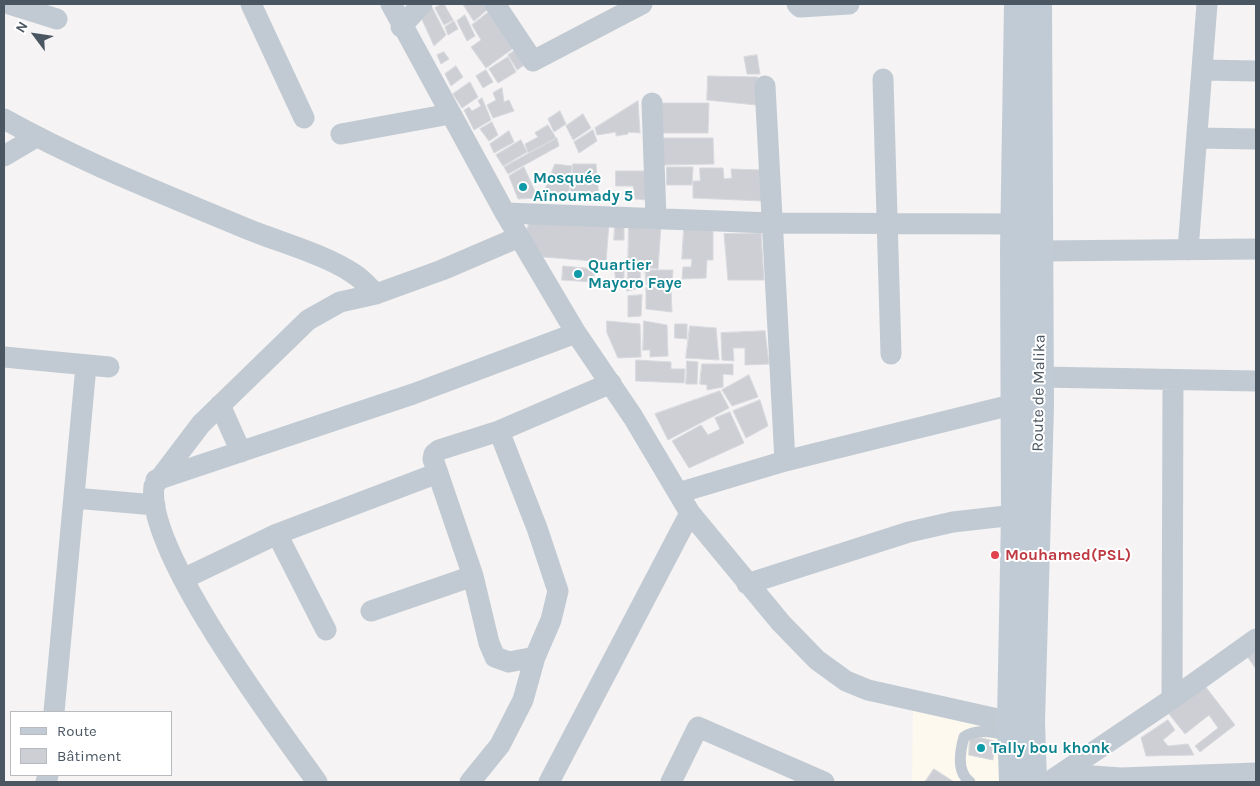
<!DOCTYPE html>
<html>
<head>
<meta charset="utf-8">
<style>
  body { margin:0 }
  #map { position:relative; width:1260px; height:786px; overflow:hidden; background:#f5f3f3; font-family:Karla,sans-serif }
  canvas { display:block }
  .frame { position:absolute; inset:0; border:5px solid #4a5661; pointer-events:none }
  .legend { position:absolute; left:10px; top:711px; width:162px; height:65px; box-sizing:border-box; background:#fff; border:1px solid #b7bbc0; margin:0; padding:6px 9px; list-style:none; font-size:15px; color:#4a5661 }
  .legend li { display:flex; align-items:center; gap:10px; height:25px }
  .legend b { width:25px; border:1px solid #b7bbc0 }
  .north { position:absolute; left:10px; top:10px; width:50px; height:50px; -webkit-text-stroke:4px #fff; paint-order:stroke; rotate:301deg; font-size:14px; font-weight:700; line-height:20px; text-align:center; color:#4a5661 }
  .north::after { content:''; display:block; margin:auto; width:18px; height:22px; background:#4a5661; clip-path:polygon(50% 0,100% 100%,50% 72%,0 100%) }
</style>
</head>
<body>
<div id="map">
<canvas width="1260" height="786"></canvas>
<div class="frame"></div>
<ul class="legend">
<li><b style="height:6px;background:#c1cbd6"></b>Route</li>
<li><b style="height:14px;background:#cdcfd5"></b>Bâtiment</li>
</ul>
<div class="north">N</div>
</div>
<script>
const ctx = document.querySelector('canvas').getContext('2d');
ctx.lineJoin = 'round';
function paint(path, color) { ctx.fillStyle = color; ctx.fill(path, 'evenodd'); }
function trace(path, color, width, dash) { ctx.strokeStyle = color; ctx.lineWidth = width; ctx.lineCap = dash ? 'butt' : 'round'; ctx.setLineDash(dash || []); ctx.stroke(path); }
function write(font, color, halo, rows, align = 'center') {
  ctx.font = font + ' Karla,sans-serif'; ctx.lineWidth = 4; ctx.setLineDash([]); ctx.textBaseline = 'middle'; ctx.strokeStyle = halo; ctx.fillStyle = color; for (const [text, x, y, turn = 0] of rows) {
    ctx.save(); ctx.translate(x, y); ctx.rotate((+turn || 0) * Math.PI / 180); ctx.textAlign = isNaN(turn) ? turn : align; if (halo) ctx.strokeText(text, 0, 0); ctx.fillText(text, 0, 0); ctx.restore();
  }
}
paint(new Path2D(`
  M913,709L1010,729L1008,782H912Z`), '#fdf9ef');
const building = new Path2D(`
  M441,4H444L453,20L444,25L435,8Z
  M463,4H485L488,9L474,21Z
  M432,7L446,35L434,46L420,15Z
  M490,11L515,47L486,68L471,47L481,40L472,25Z
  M465,15L475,36L467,41L457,21Z
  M454,21L458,29L448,35L445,27Z
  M517,49L526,64L517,70L508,55Z
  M444,52L449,59L441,64L437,55Z
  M757,55L760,74H747L744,57Z
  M508,57L516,72L498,83L489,69Z
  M456,66L463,77L451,86L445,74Z
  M486,70L493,82L483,88L476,76Z
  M708,76L758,77L756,105L707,100Z
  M470,82L478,97L462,108L453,94Z
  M502,88L504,102L509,100L514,111L493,118L487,105L496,100L493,93Z
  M482,98L491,120L474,130L464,110L469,107L472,111L481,106L478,101Z
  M638,101L640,133L628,132V134L616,136V132L597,135L595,128Z
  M660,103H709L708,133H662Z
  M560,111L566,124L554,132L548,119Z
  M583,114L591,128L573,140L566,126Z
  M492,122L498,135L489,141L480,129Z
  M548,125L556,138L528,153L525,144L538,137L535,133Z
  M593,130L597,141L579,153L574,142Z
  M509,131L514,142L494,153L490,144Z
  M557,138L559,146L508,174L504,167Z
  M663,138H713L714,164L664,165Z
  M521,140L527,152L503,166L496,155Z
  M555,164L572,166L568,199L542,198Z
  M573,164H596L599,198L570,199Z
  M524,167L538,198L518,199L509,176Z
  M667,167H693L692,185H667Z
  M700,168H723L724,179L732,178L731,169L763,170L762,201L693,198V181H700Z
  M616,171H648V200L635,199L633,186H616Z
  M530,222L609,223L606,262L543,257L526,231Z
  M615,224H624V240H614Z
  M629,224L661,225L658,269L628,266Z
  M684,229L713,231V260H707L706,278L682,279L683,267H691L692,259H682Z
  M761,233L764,280H728L724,234Z
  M624,265V282H616L614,267Z
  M563,266L595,269L593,282L562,280Z
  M628,270H640L641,288L627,291Z
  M645,270H673L672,283L647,285Z
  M671,287L672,312L646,309V288Z
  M642,295L641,316L628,317V296Z
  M607,321L640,324L641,357L618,358L607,333Z
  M644,321L667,325L668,356L650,357V350H643Z
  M675,324H687V339L675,338Z
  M690,326L716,328L719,360L686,358Z
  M765,331L769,364L745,365V348H733L734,361L722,360L721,333Z
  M636,360L671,362V369H685L684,383L636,381Z
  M687,361L698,362L697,384H686Z
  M702,364H733V375L723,374V387L707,390V385L700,384Z
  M749,375L758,397L732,406L722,390Z
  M720,391L729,408L668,440L655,414Z
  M760,400L768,426L746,438L733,411Z
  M730,412L744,443L689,468L672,441L701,425L708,435L720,429L715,418Z
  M1256,650V669L1247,656Z
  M1205,686L1235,725L1200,752L1195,746L1218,728L1209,715L1185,734L1169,714Z
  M1168,720L1175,730L1163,740L1168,746L1188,744L1194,755L1146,756L1141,738Z
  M970,735L994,741L993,760L969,755Z
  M934,769L954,782H925Z`);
paint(building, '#cdcfd5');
trace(building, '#d7d9de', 1);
trace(new Path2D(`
  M970,782C956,772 960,751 964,737C978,727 996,733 1012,736`), '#c1cad2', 11);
trace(new Path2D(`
  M9,4L57,19
  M251,4L304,118
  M391,4L505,213L576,333L633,417L690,513L781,623L817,660L846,681L868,690L1011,722
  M495,4L533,61L642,4
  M797,4L800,7L849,4
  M401,27L422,4
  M1202,70L1256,71
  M883,79L891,354
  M765,86L785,461
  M652,103L656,219
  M4,119C81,162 164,194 245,228C278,242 325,254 354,274C362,279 369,287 376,294
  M341,134L450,114
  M1197,138L1256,139
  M4,156L36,137
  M505,213L772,223L1014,224
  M1188,250L1207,4
  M1039,251L1256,249
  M4,357L109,367
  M1040,377L1256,381
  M220,405L241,452
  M156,480L413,394L576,333
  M678,493L785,461L1015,404
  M74,498L155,505
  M277,534L326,630
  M183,579L277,534L438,473
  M747,584L909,532L953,522L1015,515
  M371,611L473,576
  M535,657L509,662L495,657L489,643L473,576L433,459L434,454L439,450L499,431L611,383
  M1172,699L1173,380
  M54,712L86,366
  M1064,774L1121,778L1256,773
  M46,782L48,775
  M317,782C277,726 145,551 154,486L201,424L308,320L340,302L376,294L442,270L519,237
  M470,782L500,745L523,700L535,657L551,620L558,591L537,528L499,431
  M549,782L690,513
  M671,782L698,727L824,782
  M1049,782L1172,699L1256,639`), '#c1cad2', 21);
trace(new Path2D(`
  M1013,782L1011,722L1015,515L1014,250L1018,4
  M1033,782L1031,722L1040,406L1038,4`), '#c1cbd6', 28);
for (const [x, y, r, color] of [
  [523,187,5,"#0f9aa8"],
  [578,274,5,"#0f9aa8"],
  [995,555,5,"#e0444e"],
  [981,748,5,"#0f9aa8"]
]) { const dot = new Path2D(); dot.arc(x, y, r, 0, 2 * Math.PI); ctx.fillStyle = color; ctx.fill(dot); trace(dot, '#fff', 2); }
write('bold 16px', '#0d838f', '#fff', [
  ["Mosquée",533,178],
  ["Aïnoumady 5",533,196],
  ["Quartier",588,265],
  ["Mayoro Faye",588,283],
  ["Tally bou khonk",991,748]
], 'left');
write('16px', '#4a5661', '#fff', [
  ["Route de Malika",1039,393,-89]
]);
write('bold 16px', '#be3a42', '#fff', [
  ["Mouhamed(PSL)",1005,555]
], 'left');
</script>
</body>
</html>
